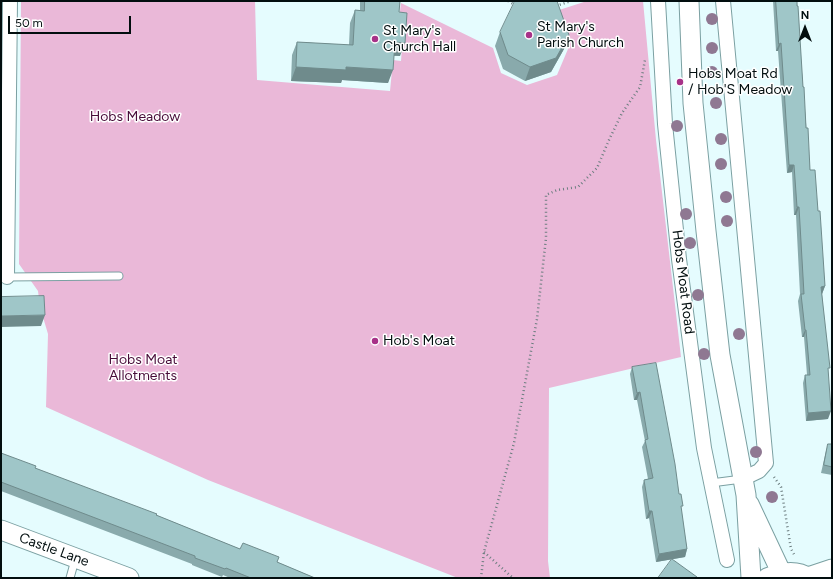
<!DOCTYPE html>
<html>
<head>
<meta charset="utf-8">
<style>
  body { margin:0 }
  #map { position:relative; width:833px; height:579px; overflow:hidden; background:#e5fcfe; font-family:Figtree,sans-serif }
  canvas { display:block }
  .frame { position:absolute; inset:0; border:2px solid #020e0f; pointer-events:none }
  .north { position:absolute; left:785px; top:8px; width:40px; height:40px; -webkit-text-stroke:3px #fff; paint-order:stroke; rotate:0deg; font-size:11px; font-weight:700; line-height:16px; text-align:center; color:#020e0f }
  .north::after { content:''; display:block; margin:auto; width:14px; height:18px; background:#020e0f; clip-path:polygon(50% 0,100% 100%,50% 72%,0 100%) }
  .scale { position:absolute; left:8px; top:16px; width:123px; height:18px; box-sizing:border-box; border:2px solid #020e0f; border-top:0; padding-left:5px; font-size:12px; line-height:14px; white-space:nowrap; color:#020e0f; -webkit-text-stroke:3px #fff; paint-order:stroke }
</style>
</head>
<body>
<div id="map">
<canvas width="833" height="579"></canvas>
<div class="frame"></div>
<div class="north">N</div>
<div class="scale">50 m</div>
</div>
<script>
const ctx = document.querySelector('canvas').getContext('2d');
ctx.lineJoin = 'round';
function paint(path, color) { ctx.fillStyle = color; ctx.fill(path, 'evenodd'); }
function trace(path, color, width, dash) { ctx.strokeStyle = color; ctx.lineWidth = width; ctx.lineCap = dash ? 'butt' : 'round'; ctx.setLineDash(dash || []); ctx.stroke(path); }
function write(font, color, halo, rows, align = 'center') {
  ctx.font = font + ' Figtree,sans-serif'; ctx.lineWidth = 3; ctx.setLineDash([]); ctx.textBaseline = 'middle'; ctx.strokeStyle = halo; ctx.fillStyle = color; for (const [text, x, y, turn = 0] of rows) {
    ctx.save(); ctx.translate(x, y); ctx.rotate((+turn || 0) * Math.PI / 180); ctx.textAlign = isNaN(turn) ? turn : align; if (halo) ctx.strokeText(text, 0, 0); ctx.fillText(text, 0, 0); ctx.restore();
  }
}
paint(new Path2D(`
  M21,1H255L257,80L390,91L393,60L401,61L404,20L399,19L401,3L493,48L501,73L527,85L557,75L568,49L556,11L587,1H643L656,140L681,357L549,388L548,561L550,578H458L208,480L46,407L48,334L40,307L38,291L19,264Z`), '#eab8d8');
const lane = new Path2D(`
  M7,277L119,276
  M711,483L742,479
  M70,578L75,560`);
const street = new Path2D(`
  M658,1L665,124L679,259L704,448L727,560
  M723,1L766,463L759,471L742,479
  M7,277L10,1`);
const secondary = new Path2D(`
  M689,1L693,103L706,231L720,355L746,495L751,578
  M749,504L781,572
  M1,530L129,578
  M808,577L832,569
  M767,578C781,572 796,569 809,578`);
trace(lane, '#7ba0a2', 9);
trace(street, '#7ba0a2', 16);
trace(secondary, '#7ba0a2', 21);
trace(new Path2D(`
  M508,1L515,5
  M556,6L571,1
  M774,477L781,487L791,549L795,556
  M484,552L513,578
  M481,578L484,552L514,443L537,319L546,238V195L557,190L578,187L597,168L609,140L622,113L640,87L645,60`), '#6d7e80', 2.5, [1, 3]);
trace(lane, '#fff', 7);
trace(street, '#fff', 14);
trace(secondary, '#fff', 19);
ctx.fillStyle = '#8f7892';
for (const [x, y] of [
  [712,19],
  [712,48],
  [712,72],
  [716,103],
  [677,126],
  [721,139],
  [721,164],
  [726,197],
  [686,214],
  [727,221],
  [690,243],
  [698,295],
  [739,334],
  [704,354],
  [756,452],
  [772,497]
]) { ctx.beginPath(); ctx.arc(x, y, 6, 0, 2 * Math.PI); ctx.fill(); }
paint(new Path2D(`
  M360,1H400L399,12L400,56H394L388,83L342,80L341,83L291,81L292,55L297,42L349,45L350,23L355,10H360Z
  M773,1H797L803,87L810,170L818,211L825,286L822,294L828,373V419L806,421L803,383L805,375H807L804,337H802L798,301L800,294L796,215H794L792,172L787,173L778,51H776Z
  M500,32L569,35L564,49L551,72L525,81L503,69L495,46Z
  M632,367L681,510L687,549L685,557L656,562L649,518L646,519L642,487L644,480L648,479L642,447L645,441L637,400H634L630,374Z
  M828,444H832V475L821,473L826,451Z
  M1,453L35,468L156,515L240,549L277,562L315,578H230L223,575L222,577L192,565V564L1,491Z`), '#89aaac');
paint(new Path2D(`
  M569,35L564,49L551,72L525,81L530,67Z
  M395,42L405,43L400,56L390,55Z
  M781,43L778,51H776L779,44Z
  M296,67H346L393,70L388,83L342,80L341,83L291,81Z
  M789,165H794L792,172L787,173Z
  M797,207H799L796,215H794Z
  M825,286L822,294L821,287Z
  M45,315L41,326L1,327V316Z
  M805,330H806L804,337H802Z
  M640,392L637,400H634L637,393Z
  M831,411L828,419L806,421L808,413Z
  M649,511H652L649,518L646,519Z
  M687,549L685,557L656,562L659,554Z`), '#6f8b8c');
const building = new Path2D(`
  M365,1H400L399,12L407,13L405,43L395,42L393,70L346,67V70L296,67L297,42L353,45L355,10L364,11Z
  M515,1H557L569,35L556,58L530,67L508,55L500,32Z
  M776,1H797V6H798L803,87H804L806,128H808L810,170H815L818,211H820L825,286L821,287L830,368H828L831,411L808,413L805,375H810L806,330H805L801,294H804L799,207H797L794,165H789L781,43L779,44Z
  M44,296L45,315L1,316V297Z
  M656,363L675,464L679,494H681L683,506H681L687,549L659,554L652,511H649L644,480L653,478L645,440L648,439L640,392L637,393L632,367Z
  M828,444H832V467L824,465Z
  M1,453L36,466L35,468L157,514L156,515L240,549L243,543L279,557L277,562L315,578H251L226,568L225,569L195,558V556L1,482Z
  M672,559L697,577L696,578H658Z`);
paint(building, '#9fc6c8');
trace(building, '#6f8b8c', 1);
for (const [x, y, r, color] of [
  [529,35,4,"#a73188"],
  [375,39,4,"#a73188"],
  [680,82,4,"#a73188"],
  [375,341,4,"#a73188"]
]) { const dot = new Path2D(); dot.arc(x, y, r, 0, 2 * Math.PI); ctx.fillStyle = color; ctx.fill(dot); trace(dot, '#fff', 1.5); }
write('14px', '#020e0f', '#fff', [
  ["St Mary's",537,27],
  ["Parish Church",537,43],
  ["St Mary's",383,31],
  ["Church Hall",383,47],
  ["Hobs Moat Rd",688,74],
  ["/ Hob'S Meadow",688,90],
  ["Hob's Moat",383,341]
], 'left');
write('14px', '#480c39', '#fff', [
  ["Hobs Meadow",135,117],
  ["Hobs Moat",143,360],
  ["Allotments",143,376]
]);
write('14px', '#020e0f', '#fff', [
  ["Hobs Moat Road",683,282,83],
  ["Castle Lane",54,550,20]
]);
</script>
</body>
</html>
